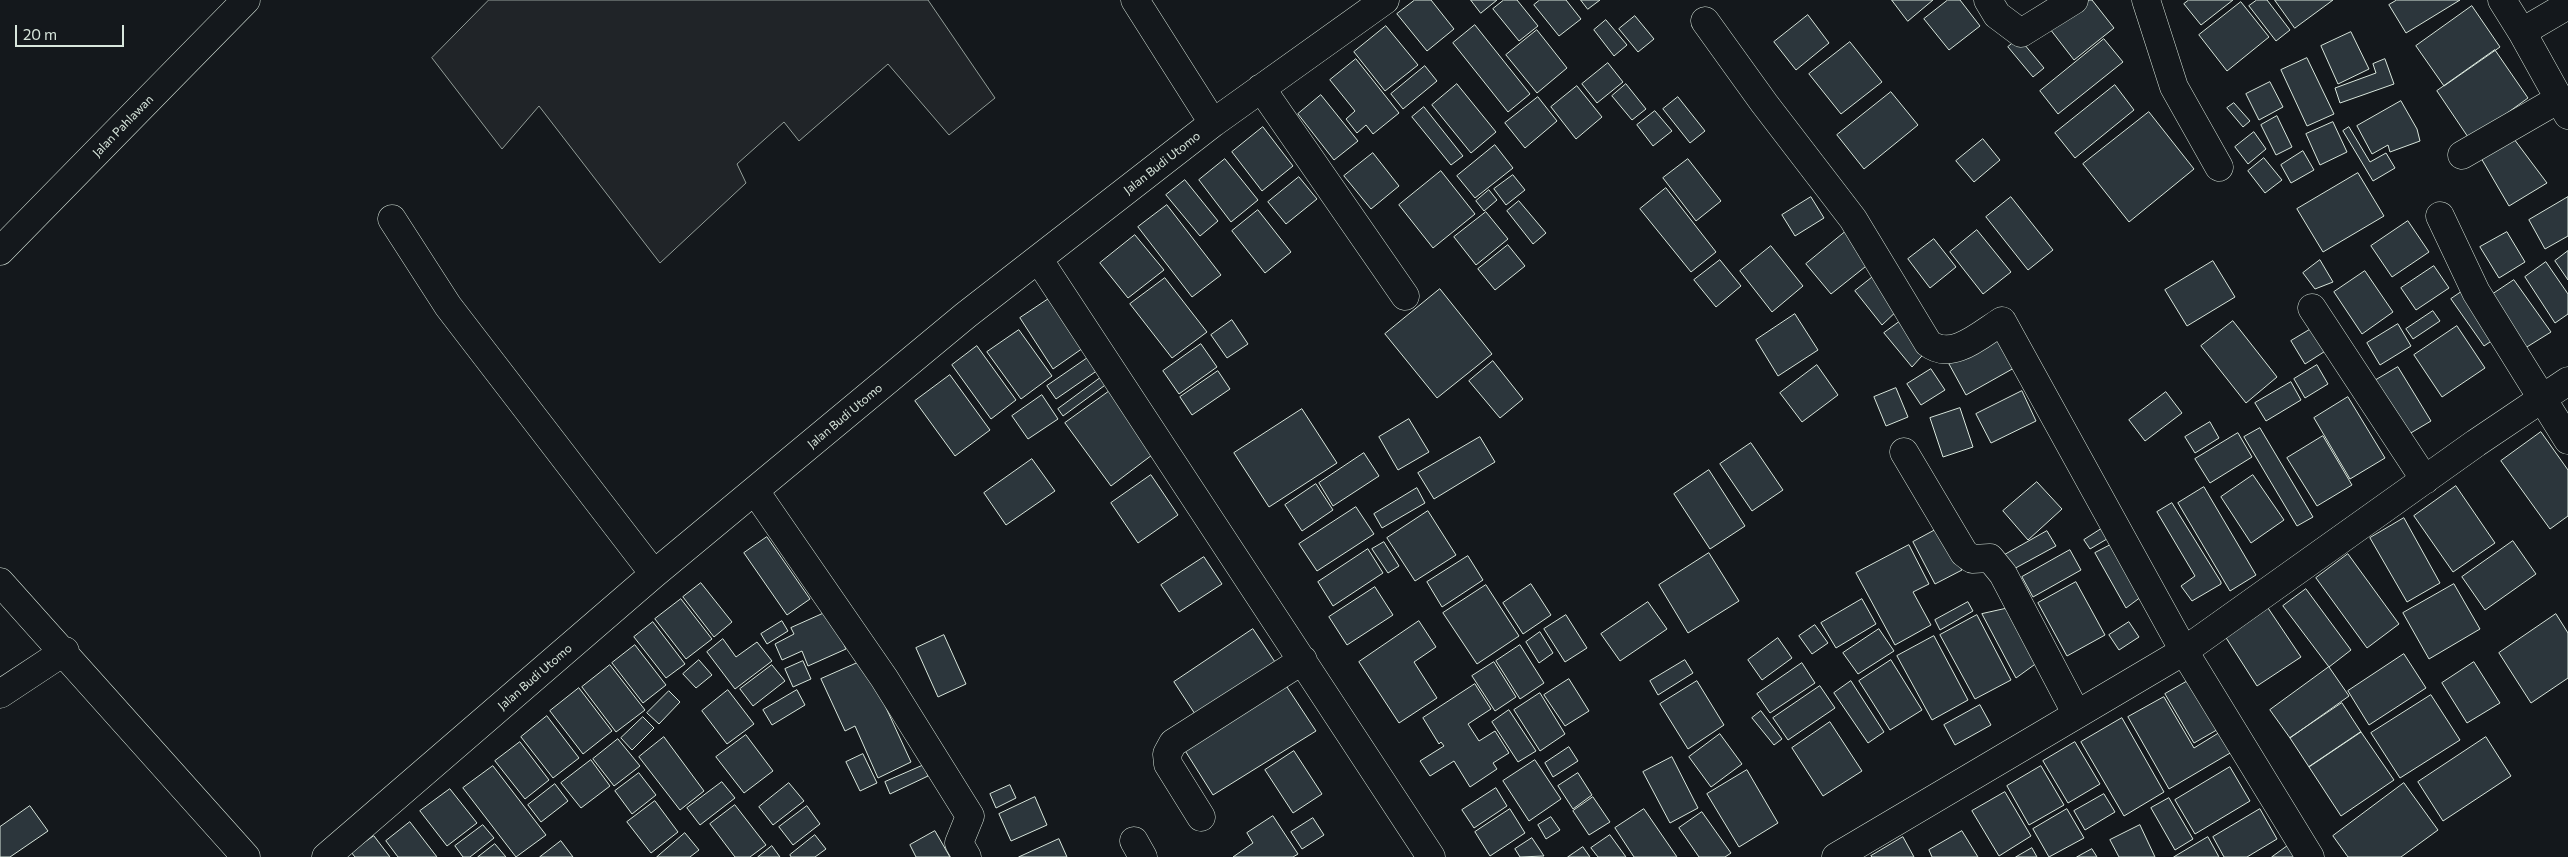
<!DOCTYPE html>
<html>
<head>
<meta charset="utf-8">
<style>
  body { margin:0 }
  #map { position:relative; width:2568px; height:857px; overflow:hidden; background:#14181c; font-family:Commissioner,sans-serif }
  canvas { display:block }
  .scale { position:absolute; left:15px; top:25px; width:109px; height:22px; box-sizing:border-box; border:2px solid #d8e6dc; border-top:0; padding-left:6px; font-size:15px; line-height:18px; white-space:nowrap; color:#d8e6dc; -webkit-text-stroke:4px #14181c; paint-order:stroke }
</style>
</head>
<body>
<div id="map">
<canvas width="2568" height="857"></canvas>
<div class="scale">20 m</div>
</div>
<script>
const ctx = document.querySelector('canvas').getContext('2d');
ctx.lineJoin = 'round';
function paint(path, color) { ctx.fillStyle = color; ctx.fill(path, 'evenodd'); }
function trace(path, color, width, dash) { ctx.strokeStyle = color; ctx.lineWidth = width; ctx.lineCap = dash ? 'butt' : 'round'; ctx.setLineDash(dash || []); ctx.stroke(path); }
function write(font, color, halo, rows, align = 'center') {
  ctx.font = font + ' Commissioner,sans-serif'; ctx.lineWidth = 4; ctx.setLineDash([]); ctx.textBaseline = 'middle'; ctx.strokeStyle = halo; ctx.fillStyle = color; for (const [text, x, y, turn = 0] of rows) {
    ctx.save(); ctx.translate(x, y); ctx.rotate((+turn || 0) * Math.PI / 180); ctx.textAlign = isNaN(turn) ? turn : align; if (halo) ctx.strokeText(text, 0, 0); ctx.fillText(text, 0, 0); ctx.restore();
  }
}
const green = new Path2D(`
  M489,0H928L995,98L949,135L888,64L799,141L784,122L737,164L746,183L660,263L539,106L502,149L432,58Z`);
paint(green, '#202428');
trace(green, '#939e99', 1);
const building = new Path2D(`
  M1415,0H1431L1454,29L1427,51L1397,14Z
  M1471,0H1497L1481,13Z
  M1504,0H1517L1538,26L1519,41L1493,9Z
  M1540,0H1566L1581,19L1559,36L1534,5Z
  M1581,0H1600L1588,9Z
  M1892,0H1933L1908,21Z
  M1948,0H1960L1980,26L1949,50L1924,19Z
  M2085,0H2092L2114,28L2074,60L2050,29Z
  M2189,0H2233L2201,25L2184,4Z
  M2257,0H2267L2290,30L2276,41L2249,6Z
  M2275,0H2333L2295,28Z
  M2397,0H2460L2406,33L2389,5Z
  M2241,2L2269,37L2227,71L2199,35Z
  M2472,6L2500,47L2444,86L2416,46Z
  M1808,15L1829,43L1796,70L1774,42Z
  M1635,16L1654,39L1638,52L1619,29Z
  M1606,20L1627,45L1614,56L1594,30Z
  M1475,25L1530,94L1508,112L1453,43Z
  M1386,26L1418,65L1385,91L1354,52Z
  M1537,30L1567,68L1537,93L1506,55Z
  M2351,32L2369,69L2338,84L2321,46Z
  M2019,38L2044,68L2033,77L2008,47Z
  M2104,39L2123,62L2058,114L2040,91Z
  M1850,42L1882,82L1841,114L1809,74Z
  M2495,50L2528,98L2470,140L2437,91Z
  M2307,58L2334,114L2307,126L2281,70Z
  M1356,59L1399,113L1373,134L1366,125L1357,133L1346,119L1355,111L1330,80Z
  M2385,59L2394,84L2340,103L2335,88L2376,73L2373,64Z
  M1608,63L1623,82L1597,103L1582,84Z
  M1425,66L1437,81L1403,109L1391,94Z
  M2270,82L2283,107L2259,120L2246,94Z
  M1457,84L1496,132L1471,153L1432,105Z
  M1626,84L1646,109L1632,120L1612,96Z
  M2115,85L2134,110L2075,158L2055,133Z
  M1577,86L1602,117L1576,139L1551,107Z
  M1891,92L1918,125L1864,169L1837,135Z
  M1321,95L1358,141L1334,160L1298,114Z
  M1538,97L1557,121L1525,148L1505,123Z
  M1678,97L1705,131L1690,143L1663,109Z
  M2401,101L2417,129L2420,141L2390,152L2388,145L2372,154L2357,126Z
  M2234,103L2250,121L2243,127L2227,108Z
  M1424,107L1463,156L1451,165L1412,117Z
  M1655,111L1672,131L1653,146L1637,125Z
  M2149,112L2194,169L2129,222L2083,164Z
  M2277,116L2292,147L2276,155L2261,125Z
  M2333,122L2347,152L2320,165L2306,134Z
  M1263,127L1293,166L1262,191L1232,152Z
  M2349,127L2370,162L2386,153L2395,168L2373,181L2343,131Z
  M2254,132L2266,149L2248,164L2235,147Z
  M1983,139L2000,160L1974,182L1956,161Z
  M2514,139L2547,183L2509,206L2481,158Z
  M1495,145L1513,168L1475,198L1457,176Z
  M2303,151L2314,170L2291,183L2281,165Z
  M1373,153L1399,186L1371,209L1344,176Z
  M2264,158L2282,180L2265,193L2248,171Z
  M1225,159L1258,200L1231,222L1199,180Z
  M1688,159L1721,201L1696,221L1663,178Z
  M1441,171L1475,214L1433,248L1399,205Z
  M2358,173L2384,216L2323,252L2297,209Z
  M1513,175L1525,190L1506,205L1494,189Z
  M1299,177L1317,199L1286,224L1268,202Z
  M1185,180L1218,221L1200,236L1166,195Z
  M1666,188L1716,252L1691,272L1640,209Z
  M1489,190L1497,200L1484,211L1476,201Z
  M1811,197L1824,218L1795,236L1782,215Z
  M2011,197L2053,250L2028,270L1986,217Z
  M2568,197V236L2545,249L2529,220Z
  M1519,201L1546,233L1533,244L1507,211Z
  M1167,205L1221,275L1192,297L1138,227Z
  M1258,210L1291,252L1265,273L1232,231Z
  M1486,212L1508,239L1476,265L1454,237Z
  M2408,221L2429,252L2392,277L2371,246Z
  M1850,228L1875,259L1831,294L1806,264Z
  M1977,230L2011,272L1983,294L1950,252Z
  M2507,232L2525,262L2499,278L2480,247Z
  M1135,235L1164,270L1128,298L1100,263Z
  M1934,239L1956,267L1930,288L1908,259Z
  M1508,245L1525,266L1495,290L1478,269Z
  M1771,246L1803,286L1772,312L1740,271Z
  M2568,251V280L2555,261Z
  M1720,260L1741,286L1716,307L1694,280Z
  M2320,260L2333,282L2315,289L2303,273Z
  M2213,261L2235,297L2187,326L2165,290Z
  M2546,262L2568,294V314L2555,323L2525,277Z
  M2434,266L2449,288L2416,310L2401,288Z
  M2365,271L2393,312L2362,334L2334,292Z
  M1879,272L1901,307L1882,325L1855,291Z
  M1165,278L1207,332L1172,358L1130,304Z
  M2514,280L2551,332L2522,350L2487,298Z
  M2470,286L2502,334L2484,346L2451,299Z
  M1440,289L1492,354L1437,398L1385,334Z
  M1050,298L1083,348L1053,369L1020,318Z
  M2433,311L2440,321L2413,339L2406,329Z
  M1795,314L1818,350L1778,376L1756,340Z
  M1906,317L1929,348L1912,367L1884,333Z
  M1232,320L1248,344L1227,358L1211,335Z
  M2233,321L2277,377L2246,403L2201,346Z
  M2398,324L2411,346L2380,365L2367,343Z
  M2316,326L2330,348L2305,364L2291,341Z
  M2457,326L2485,368L2442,397L2414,355Z
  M1019,330L1052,376L1021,399L987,352Z
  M1997,338L2014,368L1966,395L1949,364Z
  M1201,344L1217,367L1179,394L1163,371Z
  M977,346L1016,400L991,419L952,365Z
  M1089,357L1098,370L1056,399L1047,386Z
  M1493,361L1523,399L1500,418L1469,381Z
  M1817,365L1838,395L1802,422L1780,393Z
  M2317,365L2328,384L2305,398L2294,379Z
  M2398,367L2431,421L2404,437L2371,383Z
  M1931,369L1945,390L1921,405L1907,384Z
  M1218,371L1230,389L1192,415L1180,397Z
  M950,375L990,430L955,456L915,401Z
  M1103,376L1108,383L1063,416L1058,409Z
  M2291,382L2301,400L2266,421L2255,403Z
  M1896,388L1908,417L1886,426L1874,397Z
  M1111,390L1152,455L1111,486L1065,423Z
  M2022,391L2036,421L1991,443L1976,414Z
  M2166,392L2182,413L2145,441L2129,420Z
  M1042,395L1058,419L1028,439L1012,416Z
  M2348,397L2385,458L2350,479L2314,418Z
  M1960,408L1973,447L1943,457L1930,418Z
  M1302,409L1337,463L1269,507L1234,453Z
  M1409,419L1429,452L1398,470L1379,437Z
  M2210,422L2219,438L2195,453L2185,437Z
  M2260,428L2313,517L2297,526L2244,437Z
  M2541,432L2568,470V516L2550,529L2501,461Z
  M2238,433L2252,457L2210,483L2195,459Z
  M2323,436L2352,485L2317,506L2287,458Z
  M1480,437L1495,462L1434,499L1418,473Z
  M1751,443L1783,490L1752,511L1720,464Z
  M1364,453L1379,476L1333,506L1319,483Z
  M1032,459L1055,491L1006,525L984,493Z
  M1709,470L1745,526L1710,549L1674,494Z
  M1151,475L1178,515L1138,543L1111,503Z
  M2253,475L2284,520L2251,543L2221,497Z
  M2037,482L2062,509L2028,540L2003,511Z
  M1316,484L1333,510L1302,531L1285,505Z
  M2456,486L2495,543L2453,572L2414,516Z
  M2204,487L2256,575L2230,591L2178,503Z
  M1417,488L1425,503L1382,528L1374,514Z
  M2172,503L2221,582V584L2192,601L2181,586L2195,576L2157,512Z
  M1356,507L1374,534L1317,571L1299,544Z
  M1428,511L1456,555L1415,581L1387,538Z
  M2404,518L2440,583L2407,602L2370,538Z
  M2112,522L2117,533L2090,549L2084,540Z
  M1939,528L1962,570L1935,584L1913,542Z
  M2047,531L2056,546L2010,571L2001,557Z
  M767,537L810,599L787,615L744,553Z
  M2122,539L2149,591L2126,608L2095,553Z
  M2513,541L2536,574L2485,610L2462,577Z
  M1384,542L1399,566L1388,573L1372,549Z
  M1909,545L1929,584L1913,592L1931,625L1895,645L1856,573Z
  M1368,549L1383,573L1333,606L1318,582Z
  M2070,550L2081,570L2033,597L2022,577Z
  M1709,553L1739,601L1688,633L1659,585Z
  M2348,554L2399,624L2367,648L2316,578Z
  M1468,556L1483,580L1442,607L1427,582Z
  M1204,557L1222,584L1179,612L1161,585Z
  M2076,582L2105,635L2067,656L2038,603Z
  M701,583L732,622L714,637L683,597Z
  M1531,584L1551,615L1523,634L1503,603Z
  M2454,584L2480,629L2429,659L2403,613Z
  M1486,585L1519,636L1477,664L1443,613Z
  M1375,587L1393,615L1347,645L1329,617Z
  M2306,589L2351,650L2329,667L2283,606Z
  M681,599L712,639L686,659L655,619Z
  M1862,599L1876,624L1836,648L1821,623Z
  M1648,602L1667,629L1620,661L1601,634Z
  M1968,602L1973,611L1940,630L1935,620Z
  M2266,605L2301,657L2257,686L2223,633Z
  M2018,606L2045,657L2016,678L1982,614Z
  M829,611L846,649L808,666L802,651L782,660L775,644L794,634L791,628Z
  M2556,614L2568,633V678L2531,703L2499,653Z
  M1566,615L1587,648L1565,662L1544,629Z
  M1977,615L2011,680L1975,699L1940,635Z
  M782,621L788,631L767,644L761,634Z
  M1419,621L1436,647L1414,662L1437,698L1399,723L1359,662Z
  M653,622L685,664L666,678L634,637Z
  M2129,622L2139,637L2119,650L2109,635Z
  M1815,625L1828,643L1812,654L1799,636Z
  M1253,629L1277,665L1197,717L1174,682Z
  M1879,629L1894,651L1858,674L1843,653Z
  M1540,632L1553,653L1539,663L1526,642Z
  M944,635L966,684L938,697L916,648Z
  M1934,636L1968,700L1932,720L1897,656Z
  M1778,638L1792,658L1762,680L1748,660Z
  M723,639L736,657L757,642L772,661L735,689L707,652Z
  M635,645L666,685L643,703L612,663Z
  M1520,645L1544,683L1520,699L1496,661Z
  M2404,654L2426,688L2369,725L2348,691Z
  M699,660L712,675L696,688L683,674Z
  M864,660L911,762L878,778L855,726L845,731L821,679Z
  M1685,660L1693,673L1658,695L1650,681Z
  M1891,660L1922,710L1890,730L1859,681Z
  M803,661L811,679L793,687L785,669Z
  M1494,662L1516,697L1495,711L1472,676Z
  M2474,662L2500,703L2467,723L2442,683Z
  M1802,663L1815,683L1770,713L1757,694Z
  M610,665L645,710L616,732L582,687Z
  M772,665L785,681L753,706L740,689Z
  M2329,667L2349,696L2290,738L2270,710Z
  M2193,678L2222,727L2194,743L2165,694Z
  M1569,679L1589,711L1565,726L1544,695Z
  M1697,681L1724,725L1688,749L1660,704Z
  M1851,681L1884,732L1868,743L1834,693Z
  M1285,684L1316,731L1213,795L1184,749Z
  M1475,684L1491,709L1468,724L1479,741L1495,731L1509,753L1493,763L1497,769L1470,787L1454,761L1430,776L1420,761L1444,746L1441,742L1439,744L1423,718Z
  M1820,686L1835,708L1788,740L1773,718Z
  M579,688L612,731L583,754L550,711Z
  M728,690L754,724L727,744L702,711Z
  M797,690L805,705L772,725L763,710Z
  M669,691L680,702L659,724L647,713Z
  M1540,693L1565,734L1540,751L1514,710Z
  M2431,695L2460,740L2400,778L2371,733Z
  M2164,697L2194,748L2225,729L2237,749L2169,789L2128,717Z
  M2342,703L2361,732L2309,767L2290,738Z
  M1980,705L1991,725L1955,745L1944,725Z
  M1509,710L1536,751L1518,762L1492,722Z
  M1761,711L1782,739L1774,745L1752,718Z
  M547,716L579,758L553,778L521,737Z
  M643,717L654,728L632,750L621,738Z
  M2122,718L2164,792L2124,816L2081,742Z
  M1830,722L1862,771L1823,796L1792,748Z
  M2361,732L2394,780L2341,816L2309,767Z
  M1720,734L1742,764L1711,787L1689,757Z
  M746,735L773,771L744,793L716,757Z
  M664,737L704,791L680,810L639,757Z
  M2486,737L2511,776L2443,821L2418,782Z
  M618,739L640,766L614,786L593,759Z
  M520,742L549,780L525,799L495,761Z
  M2075,742L2100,784L2068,803L2043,761Z
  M1569,747L1578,761L1553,777L1545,763Z
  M1294,751L1322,794L1293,813L1265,770Z
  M863,754L877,783L860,791L846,762Z
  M1672,757L1698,808L1670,823L1643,772Z
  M591,760L610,786L581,808L561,783Z
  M1535,760L1561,799L1529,821L1503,781Z
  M924,765L928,776L890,794L885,782Z
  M493,766L546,835L516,857L463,788Z
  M2041,766L2064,805L2029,825L2007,786Z
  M2230,767L2250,801L2195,834L2175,800Z
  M1747,770L1778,823L1739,847L1707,794Z
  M639,773L656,795L632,814L615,791Z
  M1578,773L1592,795L1573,809L1558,786Z
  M722,782L735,798L700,825L687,808Z
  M789,783L804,801L773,825L759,807Z
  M2404,783L2438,830L2401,857H2348L2333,836Z
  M555,784L568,801L541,822L528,805Z
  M1010,785L1016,798L996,808L990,794Z
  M1496,788L1507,806L1474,828L1462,810Z
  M450,789L477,823L447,846L420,811Z
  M2005,792L2031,836L1999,856L1972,811Z
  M2104,794L2115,812L2085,830L2074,811Z
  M1035,797L1047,825L1011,841L999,814Z
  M1593,797L1610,822L1589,835L1573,811Z
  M2169,798L2193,839L2175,850L2151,808Z
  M655,801L678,832L651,853L627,822Z
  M735,805L766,845L750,857H735L710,824Z
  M30,806L48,831L10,857H0V827Z
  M807,806L820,824L793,845L779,827Z
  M1510,809L1525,833L1490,856L1475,832Z
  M1644,809L1677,857H1634L1615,828Z
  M2067,809L2084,838L2049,857L2033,829Z
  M2260,809L2277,839L2247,857H2224L2213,837Z
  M1702,812L1731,853L1725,857H1699L1679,828Z
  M1273,816L1298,854L1293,857H1233L1253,843L1247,833Z
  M1551,817L1560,830L1546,839L1538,825Z
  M1313,818L1324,835L1302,849L1291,832Z
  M410,822L437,857H398L386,841Z
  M483,825L494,838L470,857H463L455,846Z
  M2140,825L2155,857H2119L2110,840Z
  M935,831L950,857H916L910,845Z
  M1962,831L1978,857H1932L1929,850Z
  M685,833L699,850L690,857H657Z
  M815,835L826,849L815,857H791L790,855Z
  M1610,835L1626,857H1598L1591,848Z
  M374,836L390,857H355L351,852Z
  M1903,837L1914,857H1872L1871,856Z
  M2208,837L2219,857H2174Z
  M1532,838L1544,856L1520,857L1515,849Z
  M1059,839L1067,857H1019Z
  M561,841L573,857H540Z
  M2293,842L2303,857H2272Z
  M495,844L506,857H478Z
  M772,846L780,857H758Z
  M1583,847L1590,857H1568Z
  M2032,848L2037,857H2016Z
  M2092,849L2097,857H2077Z`);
paint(building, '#2c363c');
trace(building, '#d8e6dc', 1);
const minor = new Path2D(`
  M1135,0L1213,123
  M1988,0L1997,15L2021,33L2074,0
  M2146,0L2174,87L2219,167
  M2502,0L2522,32L2568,115
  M1705,21L1764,103L1853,219L1928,343C1952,362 1981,334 2002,321L2184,651L2310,857
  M2522,32L2568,5
  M1261,88L1405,296
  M2462,155L2559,99
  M2440,216L2476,292L2568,440
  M392,219L448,306L654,574
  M0,251L246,0
  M1039,260L1431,857
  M2312,308L2425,480
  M1904,452L1964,553L1972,559L1990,558L2003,574L2076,713
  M755,491L884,678L970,816L959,843L967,857
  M0,582L246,857
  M0,694L65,651
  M1201,817L1168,764L1167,754L1173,743L1303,660
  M1134,841L1143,857
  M326,857L654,574L966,315L1213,123L1385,0
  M1836,857L2184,651L2476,443L2568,381`);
trace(minor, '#d8e6dc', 29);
trace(minor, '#14181c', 28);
write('12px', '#d8e6dc', '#14181c', [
  ["Jalan Pahlawan",123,126,-46],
  ["Jalan Budi Utomo",1162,163,-38],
  ["Jalan Budi Utomo",845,416,-40],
  ["Jalan Budi Utomo",535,677,-41]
]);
</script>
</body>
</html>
